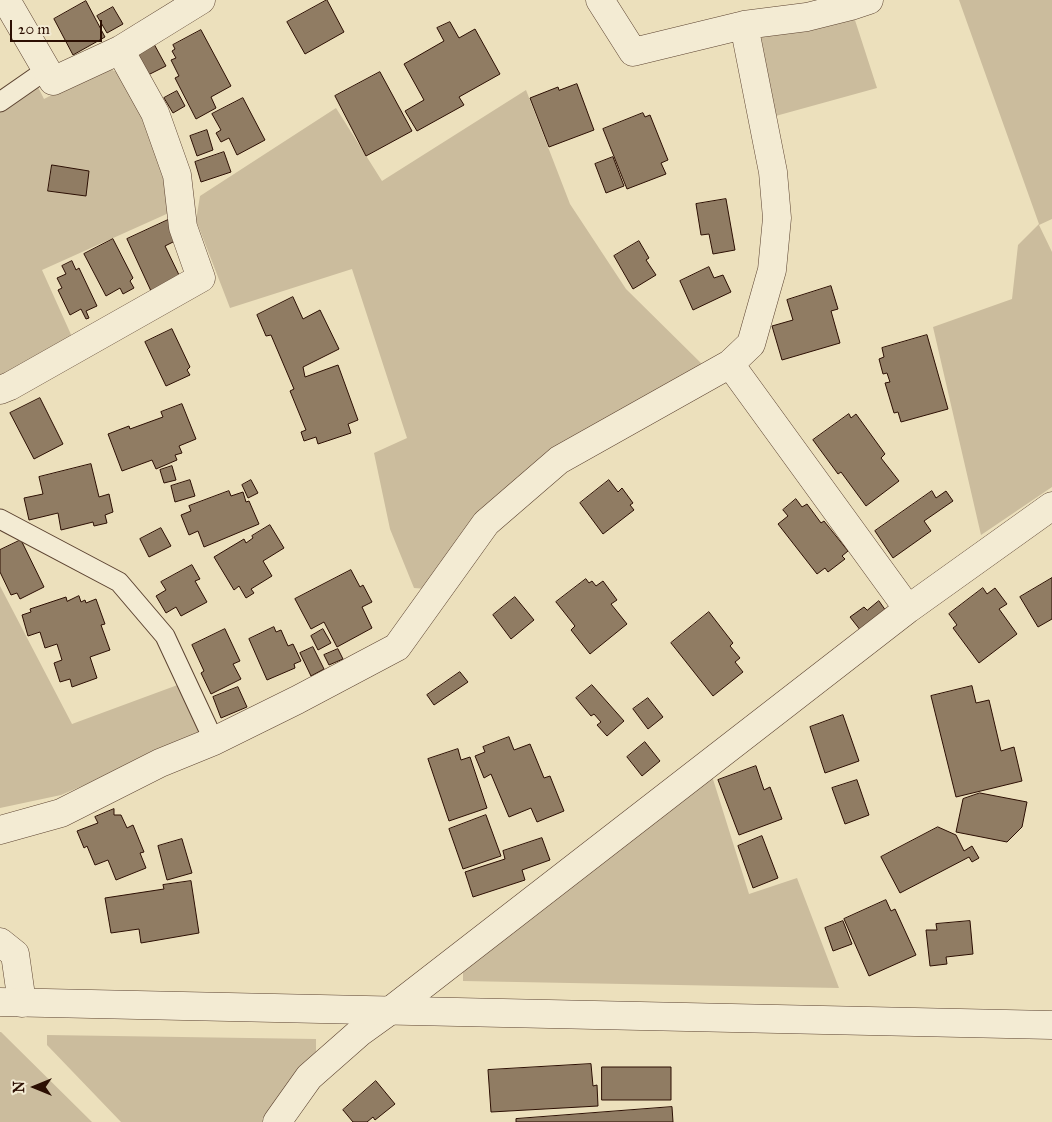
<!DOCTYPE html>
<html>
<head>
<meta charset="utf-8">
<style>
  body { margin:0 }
  #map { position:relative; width:1052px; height:1122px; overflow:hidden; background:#ece0bc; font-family:"IM FELL Great Primer",serif }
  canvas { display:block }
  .north { position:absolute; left:10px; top:1062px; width:50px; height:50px; -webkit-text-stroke:4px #f3ebd3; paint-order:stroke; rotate:270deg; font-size:14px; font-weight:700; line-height:20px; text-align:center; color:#2c0f03 }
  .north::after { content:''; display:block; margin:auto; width:18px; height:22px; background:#2c0f03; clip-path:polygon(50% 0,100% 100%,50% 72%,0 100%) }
  .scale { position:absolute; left:10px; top:20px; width:92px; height:22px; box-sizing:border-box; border:2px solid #2c0f03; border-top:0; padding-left:6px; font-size:15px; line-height:18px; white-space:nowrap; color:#2c0f03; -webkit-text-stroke:4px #f3ebd3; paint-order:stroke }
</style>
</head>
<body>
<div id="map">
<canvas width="1052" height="1122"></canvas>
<div class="north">N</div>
<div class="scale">20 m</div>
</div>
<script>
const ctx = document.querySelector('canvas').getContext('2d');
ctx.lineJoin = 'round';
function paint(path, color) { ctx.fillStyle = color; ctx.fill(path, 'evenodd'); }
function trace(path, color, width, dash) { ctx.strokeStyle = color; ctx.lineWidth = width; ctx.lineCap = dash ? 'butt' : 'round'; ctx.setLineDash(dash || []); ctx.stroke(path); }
paint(new Path2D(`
  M959,0H1052V219L1039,225L1052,252V487L981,535L933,327L1012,299L1018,245L1039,224Z
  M853,14L877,88L772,117L758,44L766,31Z
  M106,67L125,76L155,132L171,212L42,270L73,339L0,379V108L37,85L44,99Z
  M526,90L570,204L626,289L705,367L615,416L427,589L414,588L390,529L374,453L407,438L352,269L230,308L196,220L200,196L336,108L382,181Z
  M0,586L72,724L183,683L201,735L61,795L0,808Z
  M712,776L749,894L797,878L839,988L463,981V970Z
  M0,1032H1L92,1122H0Z
  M47,1035L316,1039V1056L290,1082L262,1122H121L47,1045Z`), '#cbbc9d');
const building = new Path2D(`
  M327,0L344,32L305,54L287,22Z
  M86,1L105,37L73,55L54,19Z
  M113,7L123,24L107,33L97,16Z
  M450,22L459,38L475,29L500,74L459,97L464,105L417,131L405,111L424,100L404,64L444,41L437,28Z
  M201,30L231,86L211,97L216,108L196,119L175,78L179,76L171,60L176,58L172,51L175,49L173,45Z
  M154,44L166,66L148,75L137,53Z
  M380,72L412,131L366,156L335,96Z
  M577,84L594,130L549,147L530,98L558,87L559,90Z
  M177,91L185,106L173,113L164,98Z
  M243,98L265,140L237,155L229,138L221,142L216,133L221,130L212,114Z
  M643,113L645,117L650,115L668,160L661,163L666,174L627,189L603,129Z
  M207,130L213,150L197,156L190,136Z
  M224,152L231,172L201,182L195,162Z
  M613,157L624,186L606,193L595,164Z
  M52,165L89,171L86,196L48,191Z
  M726,199L735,250L713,254L709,234L701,235L696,204Z
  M168,220L177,240L165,246L180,277L151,291L127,239Z
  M113,239L133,278L130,281L134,288L123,294L120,288L106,296L84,254Z
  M639,241L649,258L646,260L656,275L633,289L614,256Z
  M72,261L76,270L79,268L97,306L86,311L89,318L86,319L81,309L70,315L58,290L62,288L57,278L66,274L62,266Z
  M709,267L714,278L723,275L731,292L693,310L680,281Z
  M831,286L838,309L831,311L840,343L782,360L772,326L793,320L787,300Z
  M293,297L303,319L320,310L339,349L303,367L305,377L338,365L358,420L348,424L351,433L318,444L316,437L304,441L301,432L306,430L290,391L294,389L271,335L266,336L257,315Z
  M172,329L190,367L187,370L190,375L166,386L145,342Z
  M927,335L948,409L901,422L898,412L894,413L885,383L890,382L887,373L883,374L879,359L884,357L882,348Z
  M40,398L63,444L34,459L10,413Z
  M182,404L196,439L179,446L182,453L175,455L177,460L156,469L152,460L122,471L108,434L129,426L130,429L163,417L161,412Z
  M849,414L851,418L856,414L885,454L881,458L899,481L866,506L841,472L838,474L813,440Z
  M91,464L99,497L109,494L113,512L105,515L107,523L94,526L93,522L61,530L58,513L29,520L24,498L43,494L39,477Z
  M172,466L176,480L164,483L160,470Z
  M190,480L195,496L175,502L171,486Z
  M251,480L258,493L248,498L242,485Z
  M609,480L618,492L622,488L633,503L630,505L634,510L603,534L580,503Z
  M229,491L231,496L243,492L246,502L249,501L259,524L204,547L198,531L189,535L181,515L191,511L189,506Z
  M932,491L936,498L946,491L953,501L924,521L931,531L893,558L875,531Z
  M796,499L802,507L807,504L821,523L824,521L848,551L842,556L845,559L828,572L825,568L817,574L778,524L788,516L783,510Z
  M270,525L284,548L263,561L272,576L251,589L254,593L246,598L239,586L234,590L214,557L244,539L246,543L253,538L252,536Z
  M161,528L171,546L149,557L140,539Z
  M21,540L44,587L20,599L17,593L11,595L0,572V550Z
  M192,565L200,579L195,581L207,602L181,616L176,607L166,613L156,596L166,590L161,582Z
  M351,570L360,587L363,585L372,602L362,607L372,628L337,647L324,622L311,629L295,599Z
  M1052,578V619L1038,627L1020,597Z
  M586,579L589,583L592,581L596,586L603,581L617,600L611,604L627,624L590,654L571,630L575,626L556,602Z
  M983,588L987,594L995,588L1007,604L999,609L1017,634L979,663L953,628L957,625L949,614Z
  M79,596L81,602L85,600L86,603L96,599L105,624L101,625L110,650L90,657L97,678L72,687L70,679L60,682L54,663L62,660L57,644L45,648L40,632L28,636L22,615L31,612L30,609L66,597L67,601Z
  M515,597L534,620L511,639L493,615Z
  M879,601L886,611L861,631L850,617L864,607L867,610Z
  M709,612L733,643L730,646L740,658L735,662L743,672L713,696L671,643Z
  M274,627L276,632L281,630L288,646L293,644L301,661L294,664L295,668L267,680L249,639Z
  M225,629L240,661L233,664L241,679L211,694L201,673L204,671L192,645Z
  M323,629L331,643L318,650L311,636Z
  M313,647L324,669L311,676L300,653Z
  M338,649L343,659L329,665L324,655Z
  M460,672L468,682L434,705L427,695Z
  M592,685L624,721L607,736L597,725L601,722L594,714L591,716L576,698Z
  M972,686L976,703L989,700L1001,751L1014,747L1022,781L956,797L931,696Z
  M238,687L247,707L221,718L213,697Z
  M648,698L663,717L648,729L633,709Z
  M843,715L859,761L825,773L810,727Z
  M509,737L514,750L530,744L544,778L550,776L564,811L537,822L531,808L509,817L491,774L484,778L475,756L485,752L483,747Z
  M645,742L660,761L642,776L627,757Z
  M458,749L461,760L470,757L487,808L449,821L428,759Z
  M756,766L764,790L770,787L782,819L739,835L718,780Z
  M857,780L869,815L845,824L832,788Z
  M980,793L1027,802L1022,827L1007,842L956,832L963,799Z
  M114,809V815H121L127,828L133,825L144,852L140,853L146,868L116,880L108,860L95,865L87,846L84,848L77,831L98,823L95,817Z
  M486,815L501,856L463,869L449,829Z
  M938,827L956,835L964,851L972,846L979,858L972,862L969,857L900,893L881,857Z
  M762,836L778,878L753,888L738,846Z
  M542,838L550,860L522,870L525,880L473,897L465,872L505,859L503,851Z
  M182,839L192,873L167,880L158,846Z
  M191,881L199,933L141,943L139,929L111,933L105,898L164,889L163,885Z
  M886,900L891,911L895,909L916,955L869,976L844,919Z
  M843,921L852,944L833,951L825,928Z
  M970,921L973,954L946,957L947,964L930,966L926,930H937L936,924Z
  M591,1064L593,1086L597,1085L598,1106L491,1112L488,1070Z
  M602,1067H671V1100H602Z
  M376,1081L395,1104L375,1120L373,1117L367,1122H353L343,1110Z
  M672,1107L673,1122H516V1119Z`);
paint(building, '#907c63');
trace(building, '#2c0f03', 1);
const service = new Path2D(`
  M0,102L46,70
  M0,519L119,582L165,636L214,741`);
const minor = new Path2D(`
  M6,0L53,81L120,50L201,0
  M600,0L633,52L744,25L807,17L851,6L869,0
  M730,364L908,609
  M0,390L10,386L201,278L183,227L177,175L155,113L120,50
  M0,830L61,813L160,763L214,741L297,700L397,647L486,523L559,460L730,364L751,344L772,270L777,218L773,172L744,25
  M0,942L15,954L22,1003
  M277,1122L309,1077L359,1033L391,1010L908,609L1052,506`);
const tertiary = new Path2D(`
  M0,1002L1052,1025`);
trace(service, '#5c4331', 21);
trace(minor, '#5c4331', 29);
trace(tertiary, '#5c4331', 29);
trace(service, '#f3ebd3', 19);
trace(minor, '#f3ebd3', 28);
trace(tertiary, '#f3ebd3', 28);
</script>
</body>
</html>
